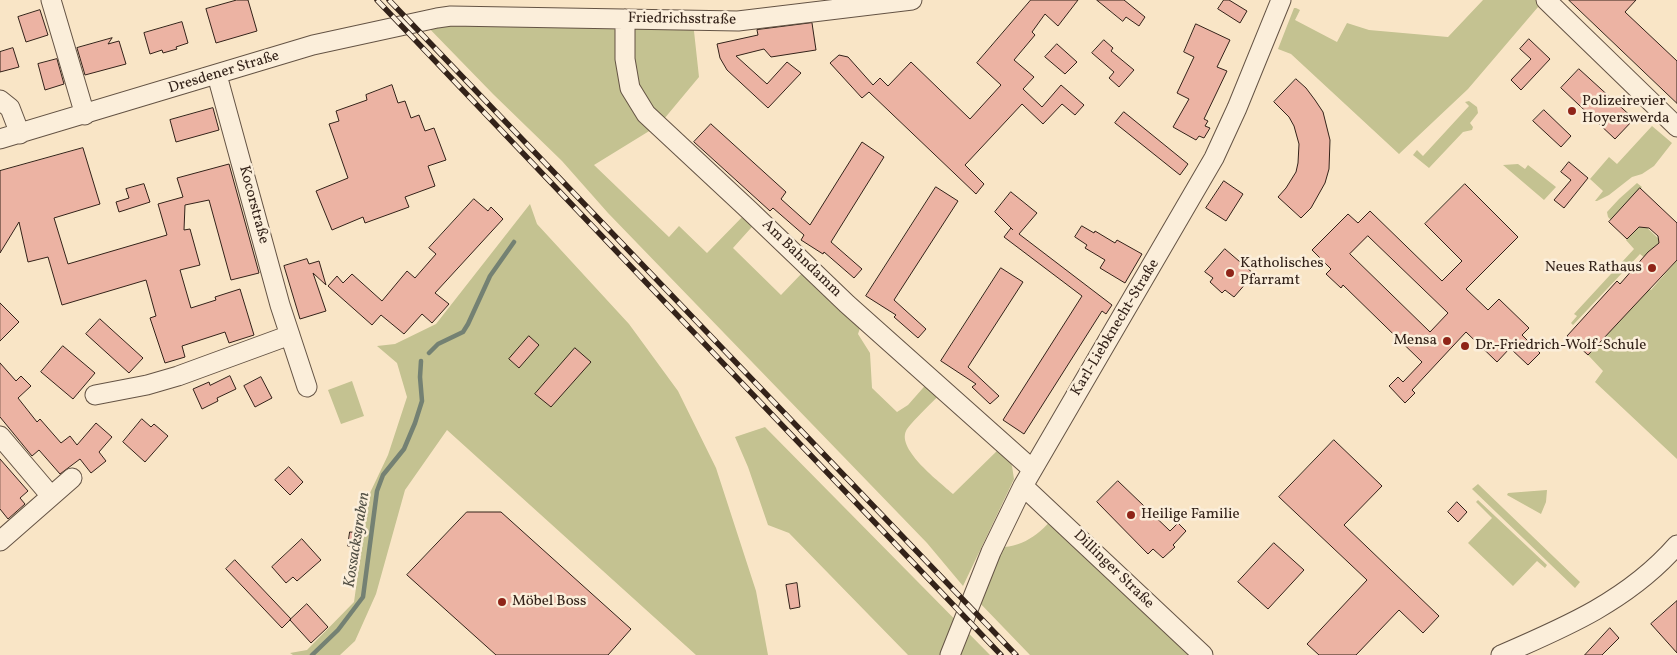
<!DOCTYPE html>
<html>
<head>
<meta charset="utf-8">
<style>
  body { margin:0 }
  canvas { display:block; background:#f9e5c6 }
</style>
</head>
<body>
<canvas width="1677" height="655"></canvas>
<script>
const ctx = document.querySelector('canvas').getContext('2d');
ctx.lineJoin = 'round';
function paint(path, color) { ctx.fillStyle = color; ctx.fill(path, 'evenodd'); }
function trace(path, color, width, dash) { ctx.strokeStyle = color; ctx.lineWidth = width; ctx.lineCap = dash ? 'butt' : 'round'; ctx.setLineDash(dash || []); ctx.stroke(path); }
function write(font, color, halo, rows, align = 'center') {
  ctx.font = font + ' Vollkorn,serif'; ctx.lineWidth = 5; ctx.setLineDash([]); ctx.textBaseline = 'middle'; ctx.strokeStyle = halo; ctx.fillStyle = color; for (const [text, x, y, turn = 0] of rows) {
    ctx.save(); ctx.translate(x, y); ctx.rotate((+turn || 0) * Math.PI / 180); ctx.textAlign = isNaN(turn) ? turn : align; if (halo) ctx.strokeText(text, 0, 0); ctx.fillText(text, 0, 0); ctx.restore();
  }
}
paint(new Path2D(`
  M1483,0H1544L1468,89L1399,154L1291,54L1278,49L1294,8H1296L1300,10L1295,20L1337,42L1347,23L1369,30L1448,37Z
  M624,19L639,104L625,19L693,22L699,77L659,125L594,165L669,237L679,226L707,253L749,210L759,219L733,248L781,295L803,272L857,325L860,328L858,334L870,353L872,388L897,412L908,405L930,380L943,391C936,399 910,423 906,431C897,450 940,482 953,494L1003,445L1012,466L1014,479L963,586L927,543L608,213L562,161L493,94L422,21Z
  M1469,101L1477,107L1478,113L1470,123L1473,127L1472,130L1463,132L1429,168L1413,155L1417,150L1423,156L1469,106L1465,102Z
  M1652,126L1672,143L1654,166L1642,174L1632,177L1609,195L1597,201H1595L1603,191L1590,179L1609,157L1617,164Z
  M1518,164L1525,169L1528,165L1556,187L1544,200L1503,165Z
  M1637,183L1642,187L1611,220L1608,217L1607,212L1619,199Z
  M530,204L537,224L629,324L678,391L716,468L756,591L768,655H696L447,430L405,490L376,594L355,641L340,655H293L290,653L307,650L354,602L369,495L388,455L407,397L397,363L377,346L395,344L436,324Z
  M1642,223L1662,242L1646,259L1640,254L1573,325L1571,323L1577,316L1574,314L1634,249L1626,240Z
  M1677,260V459L1595,382L1603,371L1588,355L1638,301L1642,282L1651,290Z
  M352,381L364,416L341,424L328,390Z
  M765,427L990,655H908L789,533L768,525L748,467L735,437Z
  M1478,484L1580,582L1575,588L1472,489Z
  M1547,490L1546,502L1541,514L1507,495L1508,493Z
  M1478,500L1547,565L1545,568L1537,561L1513,586L1468,543L1492,518L1476,502Z
  M1059,511L1210,655H1030L976,599L995,547C1024,549 1042,532 1059,511Z`), '#c4c291');
trace(new Path2D(`
  M429,353L438,344L463,332L468,324L490,276L514,242
  M312,655L338,630L363,597L377,491L383,475L404,449L415,423L422,401L420,377L421,361`), '#748173', 4.5);
const building = new Path2D(`
  M237,0H248L257,31L216,43L206,9Z
  M1031,0H1078L1058,26L1045,14L1032,32L1035,35L1014,60L1034,77L1023,89L1042,107L1061,85L1084,105L1075,115L1062,104L1043,124L1022,104L965,165L984,184L976,194L869,92L862,98L830,63L839,55L848,57L873,85L880,78L888,86L911,62L970,119L1001,85L977,63Z
  M1097,0H1124L1145,17L1139,26L1126,17L1123,21Z
  M1224,0H1229L1247,11L1240,23L1218,9Z
  M1569,0H1636L1625,12L1677,61V103Z
  M40,10L48,35L26,42L18,17Z
  M182,22L188,43L176,47L177,49L163,53L162,50L150,54L144,33Z
  M812,23L816,50L771,57L764,49L736,56L767,84L787,62L801,73L768,108L727,70L720,58L717,44L758,35L757,30Z
  M1196,24L1230,40L1217,67L1227,71L1204,119L1208,121L1205,126L1210,128L1204,138L1199,136L1196,140L1173,127L1189,99L1177,93L1194,57L1184,52Z
  M112,38L108,44L119,41L126,64L85,75L77,48Z
  M1529,39L1550,59L1521,90L1511,80L1531,59L1520,49Z
  M1104,40L1113,48L1111,51L1134,70L1119,87L1109,78L1114,72L1092,53Z
  M1057,44L1077,62L1065,74L1045,57Z
  M13,48L19,67L0,72V52Z
  M57,59L64,84L45,90L38,64Z
  M1579,69L1634,119L1615,139L1561,88Z
  M1296,79L1306,88L1315,100L1323,112L1330,140L1329,169L1325,183L1311,208L1301,218L1278,197L1286,188L1296,172L1298,163L1299,144L1294,126L1289,117L1274,102Z
  M392,85L398,103L405,101L411,118L419,115L425,131L434,128L446,160L428,166L435,186L405,197L409,207L365,223L363,217L332,230L316,191L348,178L329,124L339,121L336,111L367,100L366,95Z
  M213,108L219,130L176,142L170,120Z
  M1544,110L1571,136L1561,147L1533,121Z
  M1124,112L1188,164L1180,175L1115,123Z
  M711,124L786,192L781,199L810,225L862,142L884,157L831,242L862,269L854,278L824,252L823,254L801,240L804,235L773,208L770,211L694,142Z
  M83,148L100,204L54,218L68,264L167,235L158,204L183,197L177,178L229,164L259,273L231,280L209,200L185,205L184,230L190,229L200,265L180,270L191,308L216,300L215,297L240,289L254,335L229,343L225,332L182,346L185,357L165,363L150,318L156,316L146,280L62,305L48,257L28,262L19,222L0,253V171Z
  M1569,162L1588,178L1564,208L1554,200L1571,180L1561,172Z
  M1224,181L1243,194L1226,221L1206,208Z
  M144,184L150,202L119,212L116,202L129,198L126,189Z
  M1465,184L1518,237L1466,289L1488,310L1499,299L1529,328L1522,335L1540,353L1528,365L1510,348L1497,362L1466,332L1412,390L1415,393L1405,403L1389,386L1398,377L1403,382L1422,362L1343,285L1341,288L1326,274L1331,269L1312,250L1348,214L1358,223L1370,211L1442,281L1462,261L1425,224ZM1368,236L1448,313L1430,332L1350,254Z
  M936,187L958,201L894,300L926,329L918,338L894,317L896,315L866,296Z
  M1640,188L1677,223V260L1588,355L1567,336L1617,281L1620,284L1648,252L1659,243L1658,236L1649,228L1639,227L1627,239L1609,222Z
  M1011,192L1037,213L1019,234L1112,305L1106,314L1102,311L1024,434L1003,420L1082,296L1004,237L1011,228L1013,230L995,212Z
  M474,199L488,211L491,207L503,219L435,293L449,304L432,323L422,314L404,334L381,315L372,325L328,286L337,276L343,283L352,274L382,301L407,271L415,278L436,254L429,248Z
  M1082,226L1094,233L1095,231L1115,243L1117,240L1142,254L1125,283L1100,268L1105,260L1085,248L1087,245L1075,237Z
  M1225,249L1254,274L1234,297L1225,290L1222,293L1210,282L1213,278L1205,272Z
  M307,259L309,264L319,261L326,285L313,273L326,311L300,319L284,266Z
  M1001,268L1023,282L968,367L999,396L990,404L972,387L976,384L941,361Z
  M0,303L19,322L0,341Z
  M100,319L143,358L129,373L86,334Z
  M529,336L539,345L519,368L509,359Z
  M63,346L95,373L73,399L41,372Z
  M575,348L591,362L551,407L535,394Z
  M0,363L16,381L21,376L31,386L18,398L37,422L40,419L61,443L70,436L77,445L96,423L112,437L99,452L106,461L91,473L80,459L60,474L39,450L32,456L0,417Z
  M230,376L236,389L217,398L218,401L202,409L193,389L209,382L210,385Z
  M261,377L272,398L255,407L244,386Z
  M142,419L151,427L154,424L168,436L145,462L123,442Z
  M1334,440L1382,486L1344,525L1439,616L1423,633L1399,610L1356,655H1319L1307,644L1367,580L1279,497Z
  M0,459L28,491L20,498L25,504L8,519L0,509Z
  M289,467L303,482L290,495L275,480Z
  M1118,481L1170,531L1178,523L1186,531L1173,545L1175,547L1163,558L1153,549L1148,554L1097,502Z
  M1457,502L1467,512L1458,522L1448,512Z
  M467,512H501L631,629L608,655H496L407,575Z
  M350,532L361,533L360,547L348,546Z
  M302,539L321,560L297,581L293,577L286,583L272,567Z
  M1274,543L1304,570L1268,609L1238,582Z
  M235,560L291,619L282,628L226,569Z
  M797,583L800,607L790,609L786,585Z
  M1677,601V653L1651,624Z
  M307,604L328,627L311,643L290,620Z
  M1610,628L1619,638L1602,655H1585Z`);
paint(building, '#ecb3a3');
trace(building, '#332219', 1);
const minor = new Path2D(`
  M51,0L85,115
  M1546,0L1677,127
  M625,19V59L630,88L646,114L749,210L847,304L1032,469
  M217,75L280,305L307,387
  M0,100L10,108L20,134
  M0,139L313,45L437,18L451,16L738,21L912,0
  M95,395L147,385L178,376L290,335
  M0,436L51,496
  M1023,486L1203,655
  M0,541L72,478
  M950,655L991,552L1023,486L1214,158L1237,108L1281,0
  M1501,655C1566,627 1629,600 1677,545`);
trace(minor, '#645344', 21);
trace(minor, '#fbeeda', 19);
const rail = new Path2D(`
  M377,0L1001,655
  M389,0L1016,655`);
trace(rail, '#332219', 5.5);
trace(rail, '#fbeeda', 4, [11]);
for (const [x, y, r, color] of [
  [1572,111,5,"#8f2418"],
  [1652,268,5,"#8f2418"],
  [1230,273,5,"#8f2418"],
  [1447,341,5,"#8f2418"],
  [1465,346,5,"#8f2418"],
  [1131,515,5,"#8f2418"],
  [502,602,5,"#8f2418"]
]) { const dot = new Path2D(); dot.arc(x, y, r, 0, 2 * Math.PI); ctx.fillStyle = color; ctx.fill(dot); trace(dot, '#fbeeda', 2); }
write('15px', '#332219', '#fbeeda', [
  ["Friedrichsstraße",682,20,1],
  ["Dresdener Straße",224,73,-17],
  ["Kocorstraße",253,205,75],
  ["Am Bahndamm",801,259,44],
  ["Karl-Liebknecht-Straße",1116,328,-59],
  ["Dillinger Straße",1113,570,44]
]);
write('15px', '#332219', '#fbeeda', [
  ["Polizeirevier",1582,102],
  ["Hoyerswerda",1582,119],
  ["Katholisches",1240,264],
  ["Pfarramt",1240,281],
  ["Neues Rathaus",1642,268,"right"],
  ["Mensa",1437,341,"right"],
  ["Dr.-Friedrich-Wolf-Schule",1475,346],
  ["Heilige Familie",1141,515],
  ["Möbel Boss",512,602]
], 'left');
write('italic 16px', '#535146', '#fbeeda', [
  ["Kossacksgraben",358,540,-81]
]);
</script>
</body>
</html>
